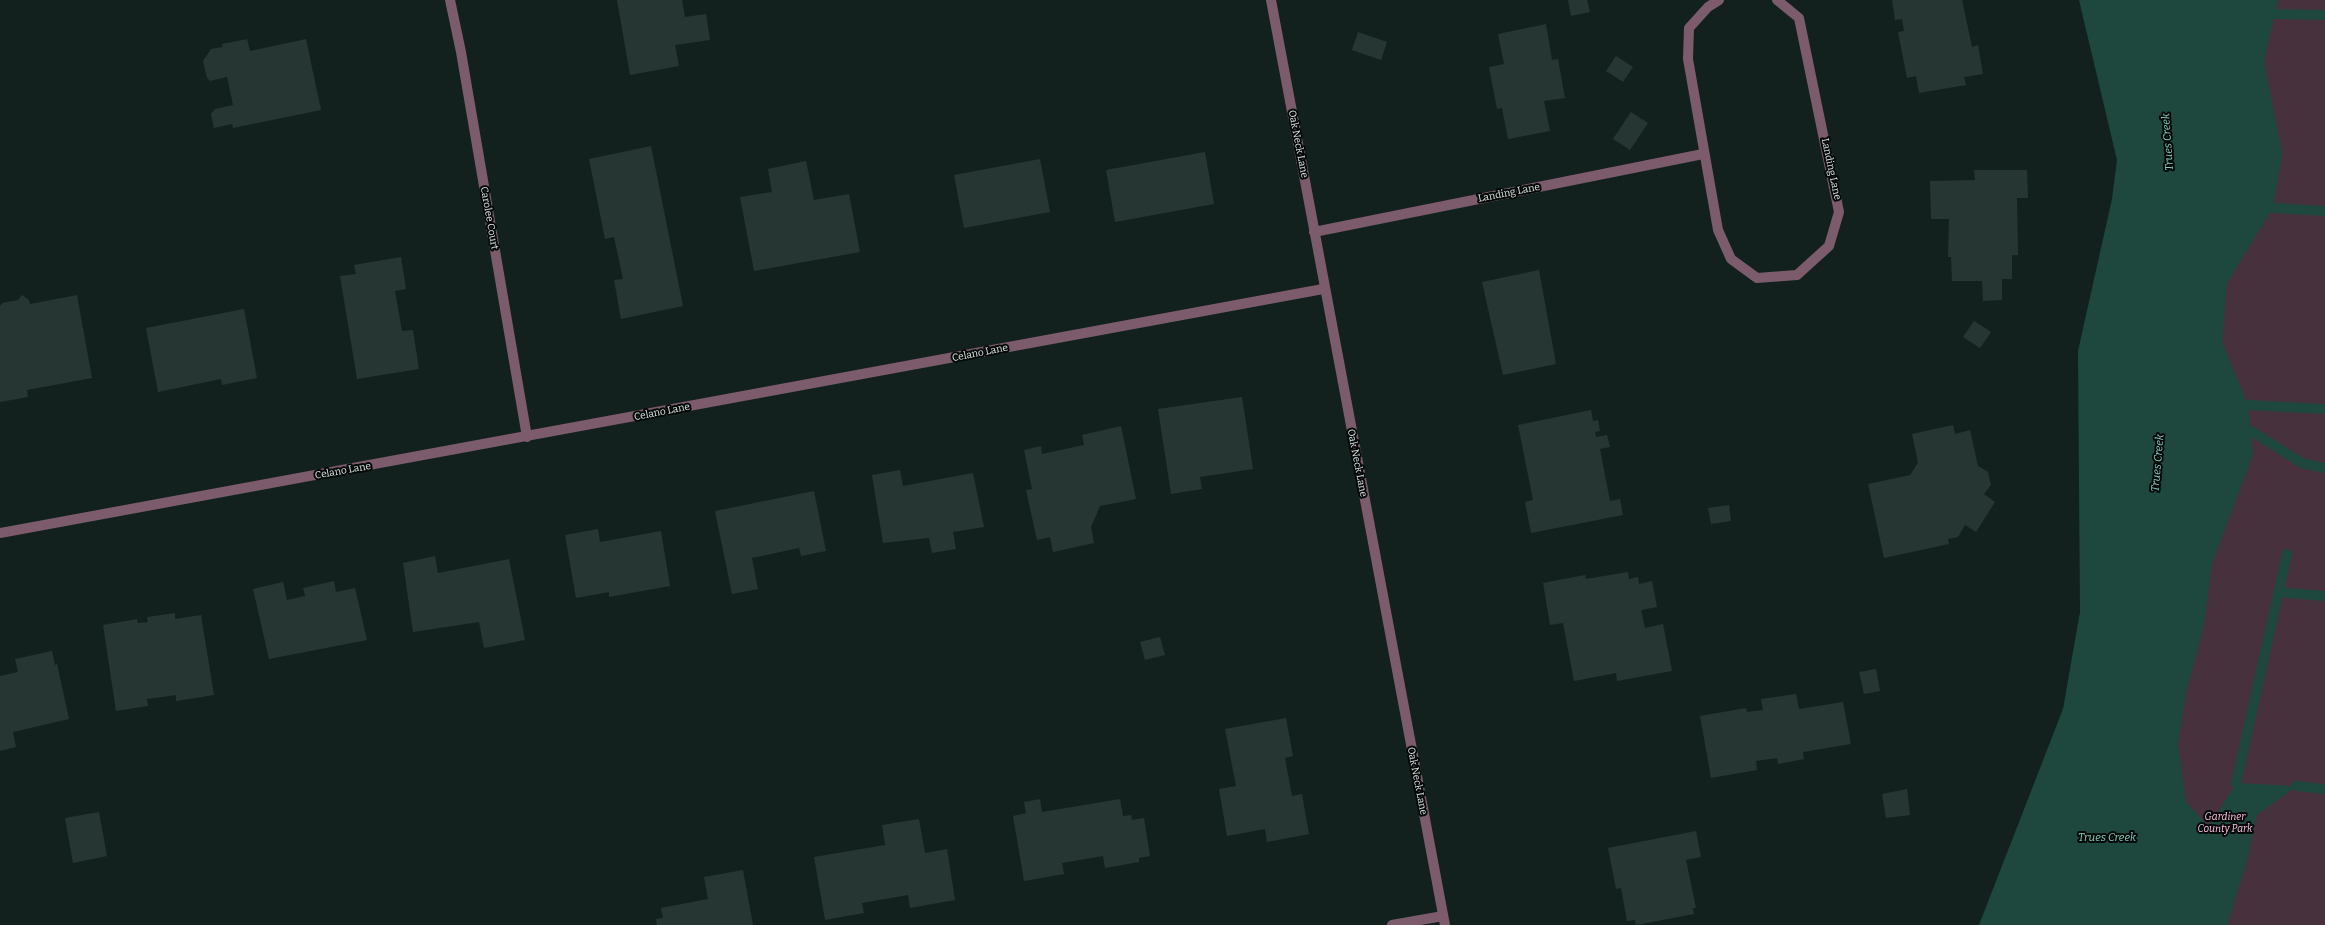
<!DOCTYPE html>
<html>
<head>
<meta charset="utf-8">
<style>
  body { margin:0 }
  canvas { display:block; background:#12211e }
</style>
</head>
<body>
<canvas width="2325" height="925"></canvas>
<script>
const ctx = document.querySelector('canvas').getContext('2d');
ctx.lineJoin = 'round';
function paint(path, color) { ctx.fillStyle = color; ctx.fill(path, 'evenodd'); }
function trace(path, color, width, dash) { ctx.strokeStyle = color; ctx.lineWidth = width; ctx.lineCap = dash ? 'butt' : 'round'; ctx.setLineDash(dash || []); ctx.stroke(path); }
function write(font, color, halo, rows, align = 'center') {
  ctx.font = font + ' Bitter,serif'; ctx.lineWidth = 4; ctx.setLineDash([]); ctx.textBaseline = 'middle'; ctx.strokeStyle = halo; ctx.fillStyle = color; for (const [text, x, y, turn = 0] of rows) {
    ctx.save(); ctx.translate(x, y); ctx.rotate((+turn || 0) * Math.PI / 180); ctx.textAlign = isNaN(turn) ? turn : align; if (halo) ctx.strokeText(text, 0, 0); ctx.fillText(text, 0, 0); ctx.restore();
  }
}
paint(new Path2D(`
  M2170,0H2325V925H2112Z`), '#47313c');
paint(new Path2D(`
  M2079,0H2278L2264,61L2282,154L2273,208L2227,283L2222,342L2248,405L2253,454L2212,564L2204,625L2186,693L2178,744L2186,802L2209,826L2236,783L2297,786L2257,815L2247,861L2227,925H1979L2063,709L2080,612L2078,351L2112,199L2117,160Z`), '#1e473e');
trace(new Path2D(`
  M2275,14L2325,15
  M2273,208L2325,211
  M2248,405L2325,409
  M2251,431L2302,463L2325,468
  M2278,592L2325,596
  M2236,783L2287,554
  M2297,786L2325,789`), '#1e473e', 10);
paint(new Path2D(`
  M617,0H682L685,17L706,14L710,40L675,45L679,66L630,75Z
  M1568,0H1587L1590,12L1571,16Z
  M1892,0H1962L1972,47L1978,45L1983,74L1964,77L1966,85L1919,93L1916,76L1907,78L1898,32L1904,31L1902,19L1895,20Z
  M1546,24L1552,60L1558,59L1565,98L1544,101L1550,131L1508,139L1502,108L1497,109L1489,67L1504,64L1498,34Z
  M1358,32L1387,42L1381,60L1352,50Z
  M247,39L250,51L306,39L321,110L233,128L232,124L214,128L211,114L215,109L233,105L227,77L210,81L207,78L203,61L211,49L223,47L222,44Z
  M1616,56L1633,67L1623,82L1606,71Z
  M1631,112L1648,123L1630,150L1613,139Z
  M651,146L683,306L621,319L614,280L623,279L614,237L605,239L589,159Z
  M1205,152L1214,204L1115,222L1106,170Z
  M1040,159L1050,212L964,228L954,175Z
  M806,161L814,200L849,194L860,252L754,271L740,197L772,192L768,169Z
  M1974,170H2027L2028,198H2017L2018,255H2012V279H2002V300L1983,301L1982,281H1952L1951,257H1948L1949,219H1931L1930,181L1975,180Z
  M401,257L406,289L395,291L402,331L413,330L419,369L357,379L340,276L356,274L354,265Z
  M1539,270L1556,364L1503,375L1482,282Z
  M22,295L29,300L30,304L77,295L92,378L27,390L28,397L0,402V306L2,303L18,300Z
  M244,309L257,378L222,385L221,379L158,392L146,328Z
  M1974,321L1991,332L1980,348L1963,337Z
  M1242,397L1253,469L1200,477L1202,489L1171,494L1158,409Z
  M1591,410L1593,421L1598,420L1600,431L1595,432L1596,437L1607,435L1610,447L1600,449L1610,501L1620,499L1623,515L1531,533L1525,502L1533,500L1518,425Z
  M1953,425L1955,434L1970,430L1978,466L1988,472L1991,485L1984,494L1995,502L1976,532L1965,525L1958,537L1948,539L1949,544L1884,558L1868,484L1910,475L1918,463L1912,434Z
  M1121,426L1136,499L1100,506L1091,527L1094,543L1053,552L1050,537L1037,540L1026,490L1032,489L1024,450L1041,446L1042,454L1084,445L1082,435Z
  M900,470L903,486L973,473L984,527L953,532L956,549L932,553L929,538L883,543L872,475Z
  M814,491L826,551L801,556L799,548L752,558L758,589L732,594L715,511Z
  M1729,505L1731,521L1711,524L1708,508Z
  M598,529L600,542L661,531L670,586L609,597V592L576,598L565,535Z
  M435,556L438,573L509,559L525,640L484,648L479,622L413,632L403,563Z
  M1628,572L1629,579L1638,577L1639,584L1652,581L1657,607L1641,610L1645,628L1663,624L1672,671L1617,681L1616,673L1574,681L1563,623L1550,625L1543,583L1585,575L1586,579Z
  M334,581L336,592L355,588L367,640L269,659L253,589L283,582L287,600L305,596L303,588Z
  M175,613V619L201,615L214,695L176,701V695L147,699L148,706L116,711L103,625L137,619L138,623L148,622L147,617Z
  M1160,637L1165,655L1145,660L1140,642Z
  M52,651L55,665L57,664L69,719L13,732L16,747L0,751V676L18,672L15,659Z
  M1876,669L1880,691L1864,694L1859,672Z
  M1796,694L1799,709L1843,702L1851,744L1803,752L1804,759L1778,764L1777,758L1756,761L1757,770L1711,778L1700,716L1746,708L1747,712L1763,710L1761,699Z
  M1286,718L1293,756L1285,758L1292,796L1302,794L1309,834L1267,842L1265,829L1227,836L1219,789L1236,786L1225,729Z
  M1907,789L1910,815L1886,818L1882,794Z
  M1040,799L1042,812L1120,799L1123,816L1131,815L1132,820L1144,818L1150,856L1139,858V862L1105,868L1103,856L1062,863L1064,874L1024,881L1013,816L1026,813L1024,802Z
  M99,812L107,856L73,863L65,818Z
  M919,819L925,853L947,849L955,900L910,908L908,895L862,903L864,913L825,920L814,857L885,845L882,825Z
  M1696,831L1701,857L1686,860L1696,908H1693L1694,914L1636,925L1635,920L1627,921L1621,888L1616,889L1608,848Z
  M743,870L753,925H657L656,919L663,918L661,908L708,899L704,877Z`), '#263632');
trace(new Path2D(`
  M450,0L461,52L527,437
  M1271,0L1445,925
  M1719,0L1708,7L1689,28L1688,59L1718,230L1731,259L1757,278L1797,275L1829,246L1839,212L1799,18L1777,0
  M1314,232L1703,154
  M0,533L1323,289
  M1392,925L1443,916`), '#7c5b6c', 10);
write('10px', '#dfe9e6', '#040908', [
  ["Oak Neck Lane",1298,144,79],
  ["Landing Lane",1831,169,78],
  ["Landing Lane",1509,193,-11],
  ["Carolee Court",489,218,80],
  ["Celano Lane",980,353,-11],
  ["Celano Lane",662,412,-11],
  ["Oak Neck Lane",1357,463,79],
  ["Celano Lane",343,471,-10],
  ["Oak Neck Lane",1417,781,79]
]);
write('italic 10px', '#ffc2e0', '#040908', [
  ["Gardiner",2225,817],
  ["County Park",2225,829]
]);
write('italic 11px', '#86d1bf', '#040908', [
  ["Trues Creek",2168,142,-94],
  ["Trues Creek",2158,463,-85],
  ["Trues Creek",2107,838]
]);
</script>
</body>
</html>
